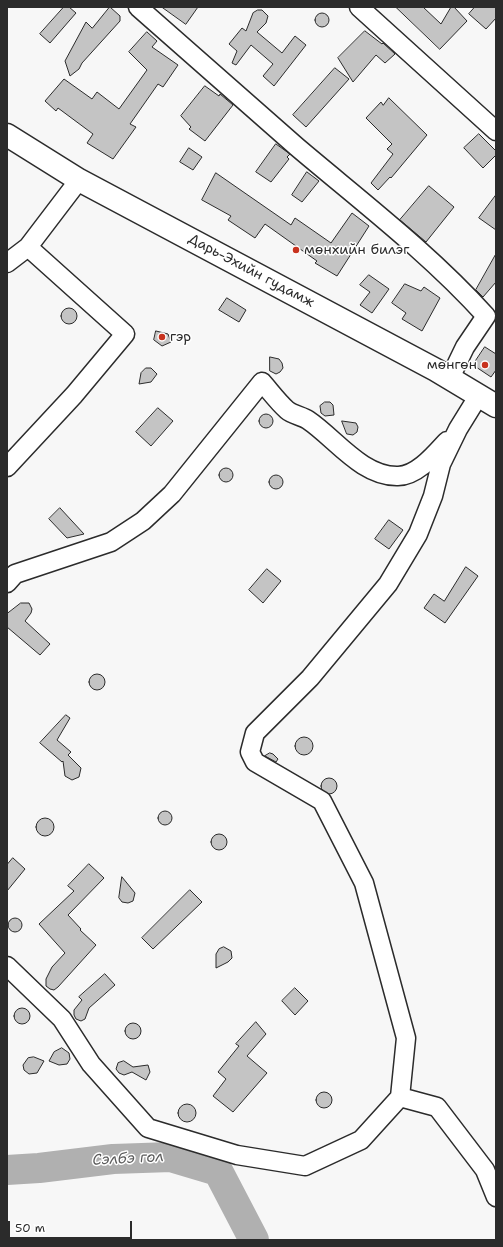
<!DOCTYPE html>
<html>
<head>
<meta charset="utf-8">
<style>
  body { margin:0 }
  #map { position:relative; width:503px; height:1247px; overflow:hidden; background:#f7f7f7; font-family:"Shantell Sans",sans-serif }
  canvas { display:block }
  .frame { position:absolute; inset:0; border:8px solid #2b2b2b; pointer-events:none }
  .scale { position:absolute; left:8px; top:1221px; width:124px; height:18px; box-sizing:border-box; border:2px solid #2b2b2b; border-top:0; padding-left:5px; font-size:12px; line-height:14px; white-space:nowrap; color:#2b2b2b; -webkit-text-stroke:3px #fff; paint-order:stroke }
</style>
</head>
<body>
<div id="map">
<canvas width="503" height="1247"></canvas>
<div class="frame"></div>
<div class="scale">50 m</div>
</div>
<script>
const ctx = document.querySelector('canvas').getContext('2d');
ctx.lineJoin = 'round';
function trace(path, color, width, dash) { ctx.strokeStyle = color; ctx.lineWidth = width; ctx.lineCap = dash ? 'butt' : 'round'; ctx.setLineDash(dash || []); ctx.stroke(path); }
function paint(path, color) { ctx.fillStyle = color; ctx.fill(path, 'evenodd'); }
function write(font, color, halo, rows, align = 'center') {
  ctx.font = font + ' "Shantell Sans",sans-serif'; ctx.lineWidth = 3; ctx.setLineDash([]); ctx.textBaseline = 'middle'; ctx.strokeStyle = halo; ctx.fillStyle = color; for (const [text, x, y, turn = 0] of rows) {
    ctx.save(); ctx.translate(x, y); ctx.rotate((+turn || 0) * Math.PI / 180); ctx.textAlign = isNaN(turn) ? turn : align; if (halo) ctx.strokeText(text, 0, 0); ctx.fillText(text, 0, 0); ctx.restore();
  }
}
trace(new Path2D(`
  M7,1170L39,1168L113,1159L171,1157L218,1171L254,1240`), '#b0b0b0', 30);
const building = new Path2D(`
  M64,7H69L76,13L50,43L40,34Z
  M110,7L120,16V21L82,63L79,69L70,76L65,61L86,22L92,28Z
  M162,7H198L186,24Z
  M396,7H423L441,24L451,7H454L467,21L440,49Z
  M475,7H496V18L486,29L469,14Z
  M258,10H262L268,16L266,23L257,32L282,53L295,36L306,45L274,86L263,76L273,64L251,45L236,65L232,63L237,51L229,44L242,28L246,31L253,13Z
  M315 20a7 7 0 1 1 14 0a7 7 0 1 1-14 0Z
  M365,31L382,44L383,43L395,54L385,63L376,55L353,82L338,58Z
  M147,32L157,41L152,47L178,65L163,87L158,84L130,124L136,127L113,159L87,143L93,134L58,108L56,111L45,101L64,79L92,99L97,92L119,109L147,70L129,52Z
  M335,68L349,79L306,127L293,115Z
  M205,86L219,96L220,94L233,105L205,141L189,129L191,127L181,116Z
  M389,98L427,135L391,178L390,177L378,190L371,183L393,154L387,149L392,144L366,118L381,102L383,105Z
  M479,134L496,151V155L483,168L464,148Z
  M276,144L290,154L287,157L289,159L271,182L256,172Z
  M189,148L202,157L193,170L180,162Z
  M307,172L319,181L302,202L292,195Z
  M216,173L291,225L295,218L331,243L352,213L369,226L337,276L315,263L317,261L265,224L255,238L228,220L231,216L202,200Z
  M429,186L454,207L426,242L400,220Z
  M496,195V230L479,218Z
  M496,254V282L483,297L476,290Z
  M369,275L389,289L372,313L360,305L370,292L360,285Z
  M405,284L421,291L424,287L440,298L422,331L402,319L406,313L392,303Z
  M227,298L246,310L239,322L219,310Z
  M61 316a8 8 0 1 1 16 0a8 8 0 1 1-16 0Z
  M156,331L168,334L171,342L162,346L154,340Z
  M485,347L496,354V370L491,377L473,365Z
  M270,357L279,359L282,363L283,368L280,372L276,374L270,371Z
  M146,368H151L157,374L151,382L139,384L141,373Z
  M325,402H330L333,405L334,415L325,416L321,413L320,406Z
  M158,408L173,421L151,446L136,432Z
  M259 421a7 7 0 1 1 14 0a7 7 0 1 1-14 0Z
  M342,421L356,423L358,427L357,432L353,435L347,434Z
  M219 475a7 7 0 1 1 14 0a7 7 0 1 1-14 0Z
  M269 482a7 7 0 1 1 14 0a7 7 0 1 1-14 0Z
  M60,508L84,534L67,538L49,519Z
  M389,520L403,530L389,549L375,539Z
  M466,567L478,576L445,623L424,608L434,594L444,601Z
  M267,569L281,581L263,603L249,590Z
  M21,603H29L32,609L31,613L25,621L50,644L40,655L7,627V614Z
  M89 682a8 8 0 1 1 16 0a8 8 0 1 1-16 0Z
  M66,715L70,718L57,740L71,752L68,755L81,768L79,777L72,780L65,776L63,761L62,762L40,743Z
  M295 746a9 9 0 1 1 18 0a9 9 0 1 1-18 0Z
  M270,753L273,754L278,759L276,762L265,756Z
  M321 786a8 8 0 1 1 16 0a8 8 0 1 1-16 0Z
  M158 818a7 7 0 1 1 14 0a7 7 0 1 1-14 0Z
  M36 827a9 9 0 1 1 18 0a9 9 0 1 1-18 0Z
  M211 842a8 8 0 1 1 16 0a8 8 0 1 1-16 0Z
  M13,858L25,869L7,891V865Z
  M89,864L104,878L68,915L81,929L80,930L96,945L58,987L54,990L50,989L46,986V979L52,967L65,953L39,924L74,891L68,886Z
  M122,877L135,893L133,901L128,903L122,902L119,898Z
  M190,890L202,902L153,949L142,938Z
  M8 925a7 7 0 1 1 14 0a7 7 0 1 1-14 0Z
  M224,947L231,951L232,958L228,962L216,968V954L219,949Z
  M105,974L115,985L89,1008L85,1019L81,1021L76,1019L74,1015V1010L82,1000L79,997Z
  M295,988L308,1001L295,1015L282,1001Z
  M14 1016a8 8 0 1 1 16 0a8 8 0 1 1-16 0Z
  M256,1022L266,1034L247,1056L267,1073L233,1112L213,1096L226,1079L218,1072L239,1046L236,1044Z
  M125 1031a8 8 0 1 1 16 0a8 8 0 1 1-16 0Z
  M62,1048L69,1053L70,1059L67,1064L59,1065L49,1061L54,1052Z
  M34,1057L44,1061L37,1073L29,1074L24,1070L23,1065L28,1058Z
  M124,1061L133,1067L148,1065L150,1072L146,1080L132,1072L124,1075L119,1073L116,1069L118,1063Z
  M316 1100a8 8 0 1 1 16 0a8 8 0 1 1-16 0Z
  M178 1113a9 9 0 1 1 18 0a9 9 0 1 1-18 0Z`);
paint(building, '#c4c4c4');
trace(building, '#2b2b2b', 1);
const street = new Path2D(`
  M138,7C191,54 244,101 297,147C362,202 429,253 486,316L465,347L450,378
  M359,7L496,131
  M7,263L28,247L79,180
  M7,467L74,395L125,334L28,247
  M7,583L15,574L111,542L143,521L172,494L262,382C270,391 278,402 287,410C293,415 302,416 308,420C335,438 362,477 398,476C417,476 435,454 447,441
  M7,966L62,1019L91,1064L148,1128L237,1155L305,1166L361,1140L400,1097L406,1038L364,883L322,801L255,762L250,752L255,733L310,678L388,584L418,534L433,496L441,464L458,429L479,395
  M400,1097L437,1107L485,1170L496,1197`);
const secondary = new Path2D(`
  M7,135L79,180L436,370L496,406`);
trace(street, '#2b2b2b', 21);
trace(secondary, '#2b2b2b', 25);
trace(street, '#fff', 18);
trace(secondary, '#fff', 22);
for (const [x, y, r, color] of [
  [296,250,4,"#c8321e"],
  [162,337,4,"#c8321e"],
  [485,365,4,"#c8321e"]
]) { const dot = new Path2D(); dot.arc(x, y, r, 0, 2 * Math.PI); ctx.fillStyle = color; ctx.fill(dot); trace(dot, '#fff', 1.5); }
write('14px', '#2b2b2b', '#fff', [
  ["мөнхийн билэг",304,250],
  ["гэр",170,337],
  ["мөнгөн",477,365,"right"]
], 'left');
write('14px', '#2b2b2b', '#fff', [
  ["Дарь-Эхийн гудамж",251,271,28]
]);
write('italic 15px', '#5a5a5a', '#fff', [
  ["Сэлбэ гол",128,1159,-3]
]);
</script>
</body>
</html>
